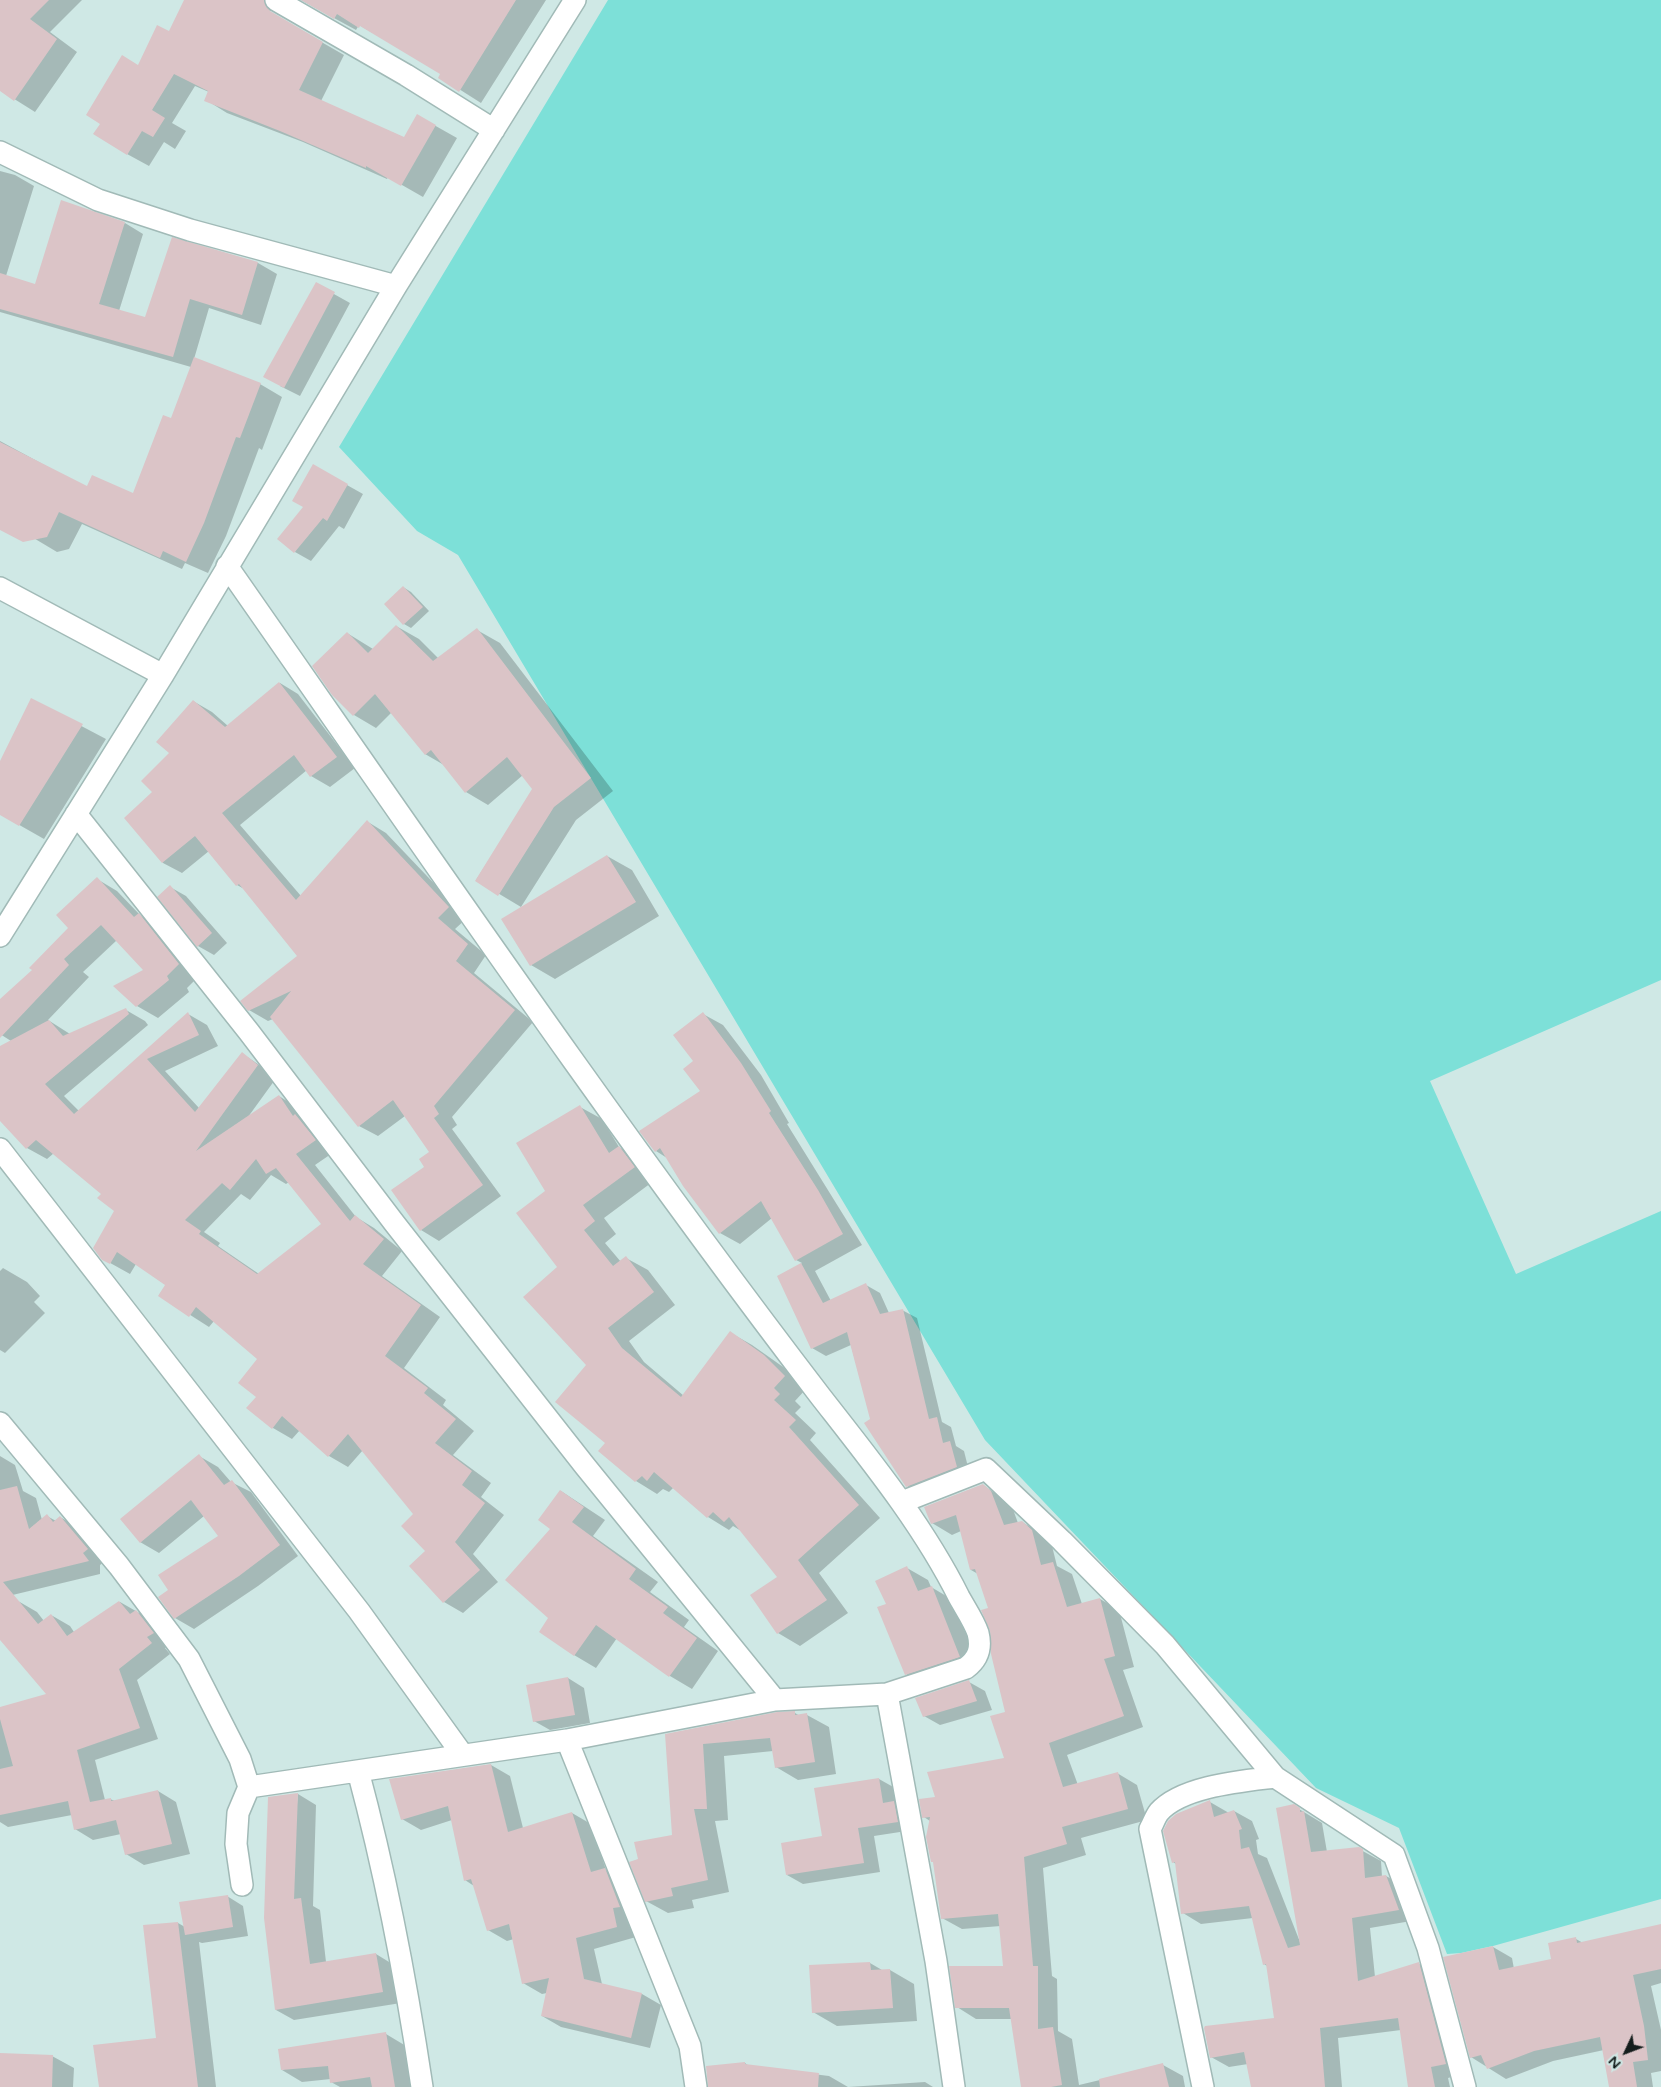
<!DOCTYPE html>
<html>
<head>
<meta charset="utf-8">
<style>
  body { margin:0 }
  #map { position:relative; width:1661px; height:2087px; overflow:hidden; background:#cfe8e5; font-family:"Varela Round",sans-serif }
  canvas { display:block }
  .north { position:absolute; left:1601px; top:2027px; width:50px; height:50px; -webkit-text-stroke:4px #cfe8e5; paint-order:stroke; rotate:227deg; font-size:14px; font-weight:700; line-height:20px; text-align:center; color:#141d1c }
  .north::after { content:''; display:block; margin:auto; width:18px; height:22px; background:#141d1c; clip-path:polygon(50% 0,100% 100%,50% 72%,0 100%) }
</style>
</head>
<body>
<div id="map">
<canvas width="1661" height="2087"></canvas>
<div class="north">N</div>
</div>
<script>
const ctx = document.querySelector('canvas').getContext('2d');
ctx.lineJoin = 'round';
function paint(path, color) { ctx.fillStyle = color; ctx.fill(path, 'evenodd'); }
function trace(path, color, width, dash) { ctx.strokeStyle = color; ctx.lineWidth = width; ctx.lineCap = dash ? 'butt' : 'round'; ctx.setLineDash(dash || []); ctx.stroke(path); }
paint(new Path2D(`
  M608,0H1661V980L1430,1081L1516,1274L1661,1211V1899L1493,1946L1461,1953L1447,1954L1399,1828L1316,1788L985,1440L458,555L417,531L339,447Z`), '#7de0d8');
paint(new Path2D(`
  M7,0H82L50,32L77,52L35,112L0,90V13Z
  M185,0H296L285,14L288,20L272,11L266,10L344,55L321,101L405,138L418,116L457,138L423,197L388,177L387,179L303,142L227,113L206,100L209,92L195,86L172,123L186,131L175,149L164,142L149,166L127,154L139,67L170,32Z
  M301,0H546L481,103L440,77L442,73L359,25L356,30Z
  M0,171L15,175L34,186L6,276L36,285L125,223L143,234L119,311L146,319L173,239L258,263L277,274L261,325L209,308L194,359L260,384L282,397L262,450L259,448L226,536L208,573L185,563L182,569L82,524L69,549L57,552L0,518V441L87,488L133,495L172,419L191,367L0,312Z
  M316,284L350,303L300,396L280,386Z
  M313,466L363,494L344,529L339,526L311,561L295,552Z
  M403,587L411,592L429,611L411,628L404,624Z
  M396,626L419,639L438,658L477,630L500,643L613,791L576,820L521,907L476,880L534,789L523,775L488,805L466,792L444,765L425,754L392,712L376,728L354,715L347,633L373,649Z
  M280,683L298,694L355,768L330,787L311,776L307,770L240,825L301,896L368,822L386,833L467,918L455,929L486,955L474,973L533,1022L452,1117L457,1125L452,1129L501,1196L439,1241L421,1230L426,1167L431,1152L405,1116L378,1136L359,1126L273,1019L268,1021L249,1010L298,956L246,890L237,885L209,851L182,873L163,863L126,818L154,793L193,701L212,712L228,726Z
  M32,700L106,739L44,839L0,814V764Z
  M607,856L632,870L659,916L555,979L531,965Z
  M97,879L117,891L141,916L160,927L199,976L187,988L189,992L158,1018L137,1006L115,987L145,971L117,940L83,972L89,977L48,1020L70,1034L126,1010L145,1021L148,1025L64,1096L79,1111L188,1014L207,1025L218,1046L165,1071L199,1108L243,1054L277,1077L248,1117L279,1096L298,1108L334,1152L315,1165L356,1217L374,1228L402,1251L382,1276L440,1317L404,1368L446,1400L443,1405L474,1431L453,1455L491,1483L481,1497L504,1515L473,1554L498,1582L463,1613L444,1602L411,1566L427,1551L415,1514L363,1450L348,1467L329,1456L300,1430L292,1439L273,1428L257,1397L259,1359L214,1321L209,1327L159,1295L166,1285L136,1264L130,1274L103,1259L116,1210L102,1194L54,1153L47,1159L27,1148L0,1119V1047L11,1041L0,1034V1000L34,970L69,928ZM271,1175L286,1184L289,1182L322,1224L259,1274L218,1246L220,1243L204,1232L241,1194L250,1200Z
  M170,887L186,896L227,943L214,955L198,946Z
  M703,1014L723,1025L761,1075L789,1123L787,1124L862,1245L815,1271L831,1301L866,1285L880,1293L889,1313L902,1310L917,1318L942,1422L951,1427L956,1446L964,1451L970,1475L922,1494L907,1486L871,1420L851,1345L826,1356L812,1348L779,1277L802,1263L796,1260L772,1218L740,1244L720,1233L667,1158L656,1151L702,1092L695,1062Z
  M580,1107L602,1119L619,1147L641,1160L655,1180L604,1218L616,1234L605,1243L621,1262L626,1258L648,1270L675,1305L629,1341L644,1362L684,1396L731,1333L752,1345L786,1369L806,1389L795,1401L801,1407L795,1413L816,1433L810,1440L880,1518L819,1573L848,1613L800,1646L778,1633L779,1577L743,1532L733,1526L729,1530L708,1517L674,1487L669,1492L663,1489L657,1494L636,1481L606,1443L588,1365L559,1267L547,1191Z
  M3,1268L27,1282L40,1296L34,1302L45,1313L5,1353L0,1350V1271Z
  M0,1456L15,1465L23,1491L36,1498L42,1520L47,1516L56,1521L60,1517L79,1528L106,1560L100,1565V1574L0,1598Z
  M199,1456L218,1467L231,1482L251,1492L298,1556L258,1586L194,1629L175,1618L170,1591L219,1536L204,1516L159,1553L140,1542Z
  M983,1485L1011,1504L1018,1523L1022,1522L1042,1534L1051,1542L1057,1566L1072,1574L1082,1604L1100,1599L1119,1610L1134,1667L1123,1670L1143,1727L1067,1755L1078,1785L1117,1773L1137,1785L1147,1820L1081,1838L1086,1855L1043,1868L1052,1976L1057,1979L1058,2031L1072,2039L1079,2085L1163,2065L1183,2076L1185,2087H1022L1012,2019H976L957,2007L1004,1967L1001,1926L962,1929L942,1918L930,1821L924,1817L937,1798L1006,1759V1713L989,1609L978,1574L971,1570L961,1531L952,1535L932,1523Z
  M561,1491L605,1520L593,1536L658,1582L650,1592L689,1620L684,1627L718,1651L692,1689L670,1676L617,1638L596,1668L574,1655L550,1618L552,1529Z
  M907,1568L928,1580L931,1587L953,1600L980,1669L927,1686L906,1674L888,1604Z
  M18,1601L37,1612L44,1621L51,1615L70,1626L74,1632L120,1602L155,1622L171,1644L165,1648L170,1654L137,1680L158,1739L95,1760L105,1800L110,1799L115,1801L158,1791L176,1802L190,1854L144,1865L126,1854L121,1834L93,1840L75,1829L72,1815L8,1827L0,1822V1708L48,1695L0,1639V1617Z
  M568,1678L584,1688L590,1723L550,1730L534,1721Z
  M969,1682L985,1691L992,1710L940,1725L924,1716Z
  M795,1713L800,1716L807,1715L829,1727L836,1774L798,1780L776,1767L773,1751L724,1756L728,1820L715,1821L729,1892L692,1900L694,1908L668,1913L646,1901L639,1860L673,1836L667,1735Z
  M491,1765L510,1776L523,1828L572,1813L591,1824L606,1870L624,1880L636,1937L594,1949L602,1984L642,1994L661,2005L650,2048L561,2027L542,2016L547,1993L542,1994L523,1983L514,1939L507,1941L488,1930L474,1886L465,1880L452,1820L421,1830L402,1819Z
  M879,1779L895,1788L913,1830L874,1836L880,1872L803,1884L787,1875Z
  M298,1794L316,1805L313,1906L320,1910L326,1962L376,1954L394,1965L401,2003L294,2020L276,2010Z
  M1210,1802L1229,1813L1234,1811L1252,1821L1259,1839L1256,1840L1258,1854L1267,1858L1300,1942L1294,1806L1322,1823L1327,1852L1359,1849L1381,1861L1382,1877L1386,1876L1404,1886L1417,1920L1370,1928L1375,1977L1419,1964L1437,1974L1463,2074L1448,2078L1450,2087H1409L1401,2030L1338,2038L1342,2087H1252L1248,2064L1229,2067L1211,2057L1276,2019L1267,1966L1264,1964L1253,1918L1201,1924L1183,1913L1176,1864L1173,1862Z
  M227,1896L243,1906L248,1936L202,1943L199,1942L216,2087H100L158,2039L178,1923L185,1927Z
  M1661,1925V1983L1651,1986L1661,2030V2071L1651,2073L1653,2087H1610L1604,2050L1553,2061L1506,2079L1471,2057L1493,1947L1512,1958L1514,1969L1553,1960L1576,1939L1583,1943Z
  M870,1963L882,1970H890L914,1984L917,2021L837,2026L813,2012Z
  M386,2034L406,2046L413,2087H340L331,2082V2079L302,2082L282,2070Z
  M52,2056L74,2068L73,2087H29Z
  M745,2063L749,2066L829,2076L848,2087L925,2082L933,2087H709Z`), '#0003');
paint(new Path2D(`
  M0,0H49L30,19L57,39L14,101L0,91Z
  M184,0H264L270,11L323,42L299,90L404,137L417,114L436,125L401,186L366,166V168L280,131L204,101L208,91L174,74L152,110L165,118L153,137L142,131L127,155L93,134L100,124L86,115L122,55L138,65L157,25L169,31Z
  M301,0H516L459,92L438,78L440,74L360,26L359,28L337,14L334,19Z
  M61,200L125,222L99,304L145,317L172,237L258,262L242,315L190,299L173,357L0,309V273L35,284Z
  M316,282L335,292L284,388L263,377Z
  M194,357L261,383L240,438L236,437L204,523L186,562L163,551L160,558L59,512L47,537L23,542L0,530V442L87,486L92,475L133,493L163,415L171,418Z
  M313,464L348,484L327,521L323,518L294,553L277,539L303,507L292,501Z
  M403,586L423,607L403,625L384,604Z
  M396,625L433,661L477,628L591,778L554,807L498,896L475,881L532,789L507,757L465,793L431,750L425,755L375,694L353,716L332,695L312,666L347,632L368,653Z
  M279,682L337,757L310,777L294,755L222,813L296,900L367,820L449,907L438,918L468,944L456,961L515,1010L434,1106L439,1114L434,1118L483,1185L420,1231L391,1190L424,1167L419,1159L429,1152L393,1100L358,1127L270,1017L291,991L248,1011L240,1001L297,956L239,884L236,886L195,836L162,863L124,818L152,792L141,781L169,753L156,742L193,700L225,727Z
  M31,698L83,724L19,826L0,815V761Z
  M607,855L636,902L530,966L501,919Z
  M97,877L134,917L139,913L179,964L167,976L169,980L136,1007L113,986L143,970L101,925L64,959L69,965L0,1038V999L32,970L29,968L68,928L56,915Z
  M170,885L212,933L197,947L157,897Z
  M126,1008L129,1014L45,1084L74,1114L188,1012L199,1035L147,1059L195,1112L242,1052L258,1065L196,1151L279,1095L293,1116L295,1114L316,1140L296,1154L350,1221L355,1215L384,1239L363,1264L421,1305L385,1356L428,1388L424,1393L456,1419L435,1443L472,1471L462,1485L485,1503L455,1542L480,1570L443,1603L409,1566L425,1551L401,1526L413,1514L348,1434L328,1457L282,1416L272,1429L246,1408L256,1397L238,1383L257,1359L196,1307L189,1317L158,1296L165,1285L117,1252L110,1264L102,1260L93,1248L114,1211L97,1198L101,1194L36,1140L26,1149L0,1121V1046L49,1020L63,1036ZM256,1159L266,1174L276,1168L321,1224L257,1274L199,1234L201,1231L185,1220L222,1183L230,1190Z
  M703,1012L741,1063L771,1111L769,1113L818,1190L843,1234L795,1261L761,1201L719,1234L683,1186L660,1148L655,1152L639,1131L700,1091L683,1069L693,1061L673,1035Z
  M580,1105L609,1153L619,1146L635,1167L583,1205L595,1221L584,1230L613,1266L626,1256L654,1292L608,1328L622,1348L681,1397L730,1331L764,1355L785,1376L774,1388L780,1394L774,1400L796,1420L789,1427L859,1505L798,1560L827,1600L777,1634L750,1595L777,1577L729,1517L724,1522L713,1512L707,1518L654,1472L647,1481L642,1476L635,1482L598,1451L605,1443L555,1402L586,1365L523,1297L557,1267L516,1213L545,1191L516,1143Z
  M801,1263L823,1303L866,1283L880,1314L903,1309L929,1419L937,1417L943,1443L950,1441L957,1467L906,1487L864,1423L870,1419L847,1332L811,1349L777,1276Z
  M199,1454L224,1485L232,1480L280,1545L239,1576L174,1619L158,1597L168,1590L158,1575L218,1536L191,1500L140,1543L120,1519Z
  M983,1484L991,1491L1004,1525L1022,1521L1032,1530L1041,1565L1053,1562L1067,1607L1100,1598L1115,1656L1104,1659L1124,1716L1049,1743L1063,1787L1118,1772L1128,1809L1062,1827L1067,1844L1024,1857L1033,1966H1038V2029L1053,2027L1062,2085L1051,2087H1021L1009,2008H955L949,1966H1003L998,1914L941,1919L933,1862H931L926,1837L930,1817L922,1818L919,1799L935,1797L927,1772L1004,1758L990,1716L1005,1712L991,1654L990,1631L981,1610L988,1608L975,1569L970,1570L956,1515L931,1524L924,1507Z
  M17,1486L29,1529L47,1514L53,1522L60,1516L88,1549L83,1553L89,1561L3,1582L38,1624L51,1614L67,1636L119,1601L130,1614L136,1610L154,1633L147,1637L152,1643L119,1669L140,1728L77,1750L90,1802L111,1798V1801L158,1790L172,1844L125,1855L116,1820L74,1830L68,1801L0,1815V1769L13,1766L0,1719V1707L46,1694L0,1640V1490Z
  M560,1490L584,1507L572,1522L636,1569L629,1579L668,1607L663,1613L697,1638L669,1677L596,1625L574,1656L539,1632L548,1618L505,1580L550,1529L538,1520Z
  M907,1566L918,1591L932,1586L960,1657L905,1675L877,1607L886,1604L875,1581Z
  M568,1677L575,1715L533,1722L526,1685Z
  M969,1680L977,1701L923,1717L915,1698Z
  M795,1711V1715L807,1713L815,1762L775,1768L770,1738L703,1744L707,1809H694L708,1880L671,1888L673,1896L645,1902L629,1862L638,1859L634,1842L672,1835L665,1734L777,1712Z
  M491,1764L508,1832L572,1812L591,1872L605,1868L620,1907L613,1908L617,1927L576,1938L584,1979L642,1993L631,2038L541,2016L549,1978L522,1984L509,1924L487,1931L471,1879L464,1881L448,1806L401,1820L389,1779Z
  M879,1778L883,1803L894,1801L898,1822L858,1828L864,1863L786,1875L781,1843L822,1836L814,1788Z
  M298,1793L294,1899L301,1898L310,1964L376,1953L383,1992L275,2010L264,1918L268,1797Z
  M1210,1800L1214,1817L1234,1810L1242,1829L1239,1830L1241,1849L1249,1847L1288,1948L1300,1945L1276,1808L1294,1804L1300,1808V1812L1304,1811L1311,1852L1359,1847L1363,1849L1365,1878L1386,1875L1399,1910L1352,1918L1358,1981L1419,1962L1446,2064L1431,2067L1435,2087H1408L1398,2018L1320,2028L1325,2087H1251L1244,2052L1210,2058L1204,2028L1205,2026L1274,2018L1266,1964L1263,1965L1249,1906L1181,1914L1175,1862L1172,1863L1163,1831L1168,1821L1176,1814Z
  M228,1895L233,1927L185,1935L179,1902Z
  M178,1922L198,2087H99L93,2045L156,2038L143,1925Z
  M1661,1924V1969L1633,1975L1644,2026L1648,2060L1633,2062L1637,2087H1609L1600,2037L1534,2051L1487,2069L1481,2055L1470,2058L1443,1957L1493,1946L1499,1970L1551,1959L1548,1943L1576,1937L1577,1943Z
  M870,1962L871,1970L890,1969L893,2008L812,2013L809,1965Z
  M386,2032L395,2087H372L370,2077L330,2083L328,2066L281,2070L278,2049Z
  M0,2053L53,2055L52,2087H0Z
  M745,2062V2064L819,2073L818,2087H708L706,2066Z
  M1163,2063L1169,2087H1100L1099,2079Z`), '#dbc4c7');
const street = new Path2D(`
  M276,0L406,75L494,130
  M0,152L98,200L190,230L396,286
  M227,566C422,845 614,1127 821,1397C871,1461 923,1525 959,1597C965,1608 974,1621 978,1633C982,1649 978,1659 966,1668L887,1694L775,1700L567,1740L249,1787
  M0,588L163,675
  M76,814L249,1032L395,1224L585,1466L775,1700
  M0,936L163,675L396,286L575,0
  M0,1149L359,1611L462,1754
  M0,1423L119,1566L189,1659L240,1759L249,1787L238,1813L236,1844L242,1885
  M902,1502L986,1469L1062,1541L1165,1645L1275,1777L1394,1855L1428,1948L1465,2087
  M887,1694L936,1961L954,2087
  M567,1740L690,2046L696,2087
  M358,1771C386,1875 406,1980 422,2087
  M1203,2087L1150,1829C1153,1824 1155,1817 1159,1812C1182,1786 1243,1781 1275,1777`);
trace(street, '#a1bab7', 24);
trace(street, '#fff', 21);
</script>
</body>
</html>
